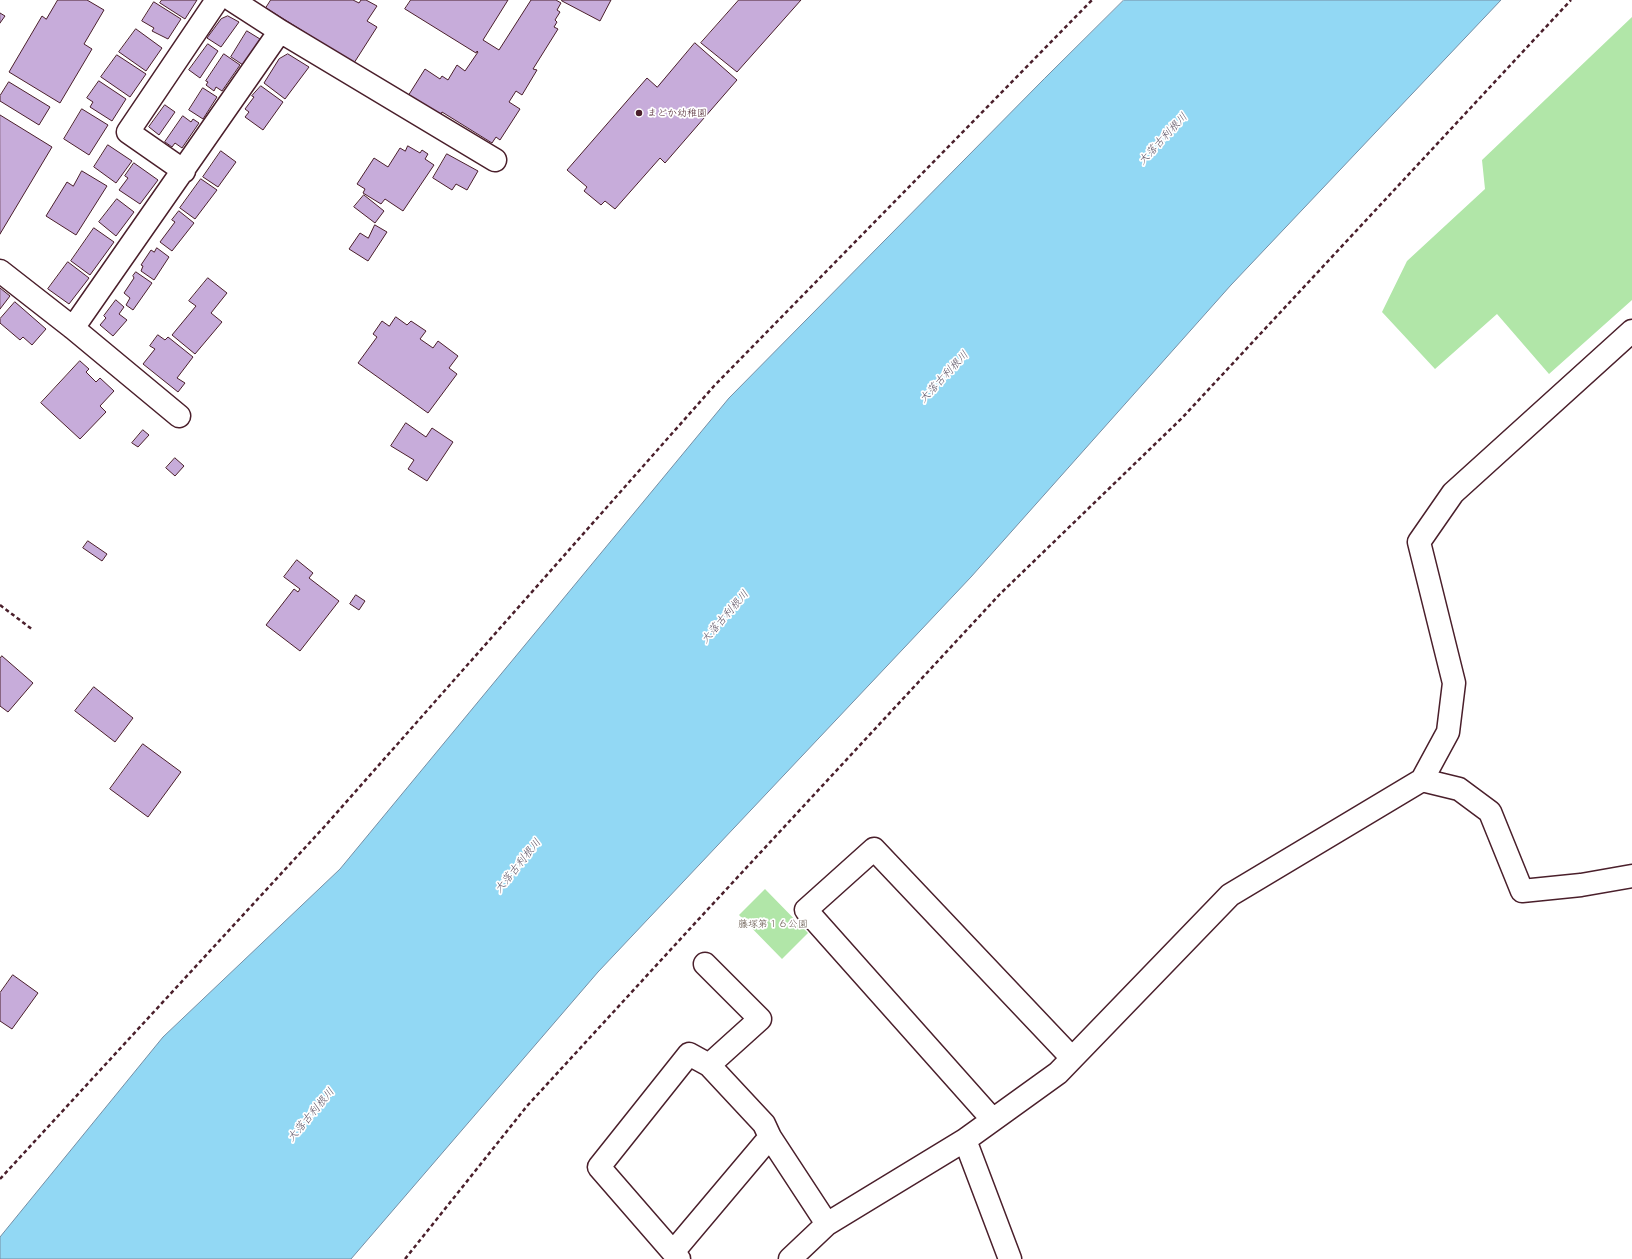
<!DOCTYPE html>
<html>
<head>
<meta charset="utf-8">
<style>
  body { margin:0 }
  canvas { display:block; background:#fff }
</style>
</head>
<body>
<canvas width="1632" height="1259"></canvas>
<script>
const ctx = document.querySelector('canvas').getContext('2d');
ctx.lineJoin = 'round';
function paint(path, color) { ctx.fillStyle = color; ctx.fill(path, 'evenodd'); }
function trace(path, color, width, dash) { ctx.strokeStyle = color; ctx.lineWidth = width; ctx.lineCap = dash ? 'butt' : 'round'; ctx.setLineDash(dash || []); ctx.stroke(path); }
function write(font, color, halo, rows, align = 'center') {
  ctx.font = font + ' "Playpen Sans","Klee One",sans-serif'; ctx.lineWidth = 3.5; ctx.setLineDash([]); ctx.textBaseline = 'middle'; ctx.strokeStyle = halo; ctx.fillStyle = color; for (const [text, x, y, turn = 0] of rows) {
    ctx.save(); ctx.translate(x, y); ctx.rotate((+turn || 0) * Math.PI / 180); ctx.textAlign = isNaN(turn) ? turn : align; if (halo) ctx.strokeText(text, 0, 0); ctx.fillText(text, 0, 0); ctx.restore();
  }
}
paint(new Path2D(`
  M1632,17V300L1549,374L1497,314L1435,369L1382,312L1407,261L1485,189L1482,160Z
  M765,889L808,933L782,959L739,915Z`), '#b1e6a8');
const water = new Path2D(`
  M1124,0H1501L1231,285L971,577L598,972L351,1259H0V1237L163,1037L340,869L729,398L1044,79Z`);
paint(water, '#92d8f4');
trace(water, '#758ea4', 1);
const building = new Path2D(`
  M58,0H87L104,10L84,44L92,49L60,103L9,72L42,16L46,19Z
  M162,0H197L185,19L160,3Z
  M271,0H353L359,3L361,0H366L377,6L367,21L377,27L354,63L266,8Z
  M411,0H508L483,40L499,50L531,0H556L561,3L557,10L560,12L555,20L557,22L554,27L558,29L533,69L537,70L522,95L516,91L509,102L520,109L500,140L496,137L492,143L442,112L440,116L408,96L425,69L440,79L442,76L448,80L457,65L465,71L478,52L477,51L476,53L405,9Z
  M562,0H611L600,21L562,1Z
  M739,0H801L737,72L701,43Z
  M154,2L181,19L168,39L152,31L154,28L142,21Z
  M0,13L5,16L0,23Z
  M228,16L239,22L221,47L207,38L221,19Z
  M136,29L162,48L146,71L119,52Z
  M247,31L260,39L243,65L231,57Z
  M695,43L737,80L665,163L660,158L615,209L605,201L601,205L584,191L587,187L567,170L647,78L657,87Z
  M208,44L218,51L200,78L189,70Z
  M224,54L240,65L222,91L216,87L214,91L206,85L208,82L206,81Z
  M288,54L309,67L285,99L264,83L279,59Z
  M117,55L146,74L130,97L101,77Z
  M99,81L126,99L112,121L90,107L93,102L87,98Z
  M9,82L50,107L39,125L0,101V96Z
  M261,86L283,102L263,130L245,117L249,112L245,109L254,97L252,96Z
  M203,88L217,97L203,119L189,110Z
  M165,105L175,112L159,135L149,127Z
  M82,109L108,125L89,155L64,139Z
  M0,115L52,147L0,234Z
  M183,116L191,122L193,119L199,123L182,148L175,143L172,147L165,142Z
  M108,145L132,161L116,183L94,167Z
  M408,146L420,153L422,150L428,154L425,159L434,165L403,211L385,199L381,204L363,193L365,189L357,184L374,158L388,167L400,148L405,151Z
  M221,151L236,162L218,187L203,177Z
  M447,154L478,171L467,190L456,184L452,190L433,178Z
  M134,163L158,180L140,204L119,190L128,178L125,176Z
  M82,171L107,186L76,235L46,216L67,182L73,186Z
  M201,179L217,190L195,219L180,208Z
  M364,195L384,211L375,223L354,207Z
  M117,199L134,212L116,236L99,222Z
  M179,211L194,223L172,251L160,242L175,222L172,220Z
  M375,225L387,232L368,261L349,249L360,233L368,238Z
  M94,228L114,242L90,275L71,261Z
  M157,248L169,257L154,280L141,271L143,266L141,265L151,250L154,252Z
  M68,262L89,278L69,304L48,289Z
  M136,272L152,283L133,310L126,305L130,298L124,293L134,278L133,276Z
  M208,278L227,293L211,313L222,322L195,354L172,335L196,306L189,301Z
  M0,288L10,296L0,309Z
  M116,300L124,307L119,314L127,320L113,336L100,325L106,318L104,316Z
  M15,302L46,329L32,345L23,337L20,340L0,323V319Z
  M396,317L407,325L411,321L426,331L420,339L433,348L438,341L458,356L449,368L457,374L428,413L358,363L377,337L373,334L382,321L389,326Z
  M158,335L165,340L168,337L193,357L177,378L185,383L178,392L143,364L155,349L150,346Z
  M80,361L89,369L86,372L96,382L100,378L114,391L100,406L106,412L80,439L41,403Z
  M406,423L426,437L432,428L453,442L427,481L408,469L414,460L391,446Z
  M143,430L149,435L138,447L132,443Z
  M175,458L184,466L175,476L166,468Z
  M88,541L107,554L102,561L83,548Z
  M297,560L313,573L309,578L339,601L300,651L266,625L294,589L298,592L300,589L284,577Z
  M356,595L365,601L359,610L350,604Z
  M2,656L33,683L8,712L0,706V659Z
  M94,687L133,718L115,742L75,711Z
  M143,744L181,772L148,817L110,789Z
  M13,975L38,993L12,1029L0,1021V993Z`);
paint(building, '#c7acda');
trace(building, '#4a1f2b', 1);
const minor = new Path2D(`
  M232,0L280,31
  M184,171L128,132L217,0
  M0,271L73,328L179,416
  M73,328L280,31L495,160
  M1422,780L1459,789L1490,812L1522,891L1581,885L1632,876
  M705,964L760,1019L709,1065
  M993,1120L806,910L874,849L1072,1058
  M965,1140L1010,1259
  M673,1252L770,1137
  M679,1259L599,1167L689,1054L709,1065L764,1124L770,1137L827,1224
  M790,1259L827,1224L965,1140L1058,1073L1230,895L1422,780L1448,732L1454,683L1419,542L1453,493L1632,331`);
trace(minor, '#4a1f2b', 25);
trace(new Path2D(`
  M0,605L33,630
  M0,1179L325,826L714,386L1092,0
  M405,1259L527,1106L697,921L1000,594L1182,418L1571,0`), '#4a1f2b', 2.5, [4, 3]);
trace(minor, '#fff', 22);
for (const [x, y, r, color] of [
  [639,113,4,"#4a1f2b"]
]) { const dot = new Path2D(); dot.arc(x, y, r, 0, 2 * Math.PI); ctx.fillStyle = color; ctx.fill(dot); trace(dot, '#fff', 1.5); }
write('10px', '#4a1f2b', '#fff', [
  ["まどか幼稚園",647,113]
], 'left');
write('10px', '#695b50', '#fff', [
  ["藤塚第１６公園",773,924]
]);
write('italic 11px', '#605667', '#fff', [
  ["大落古利根川",1163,139,-47],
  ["大落古利根川",944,377,-47],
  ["大落古利根川",725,617,-49],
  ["大落古利根川",518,866,-51],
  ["大落古利根川",311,1115,-50]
]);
</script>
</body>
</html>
